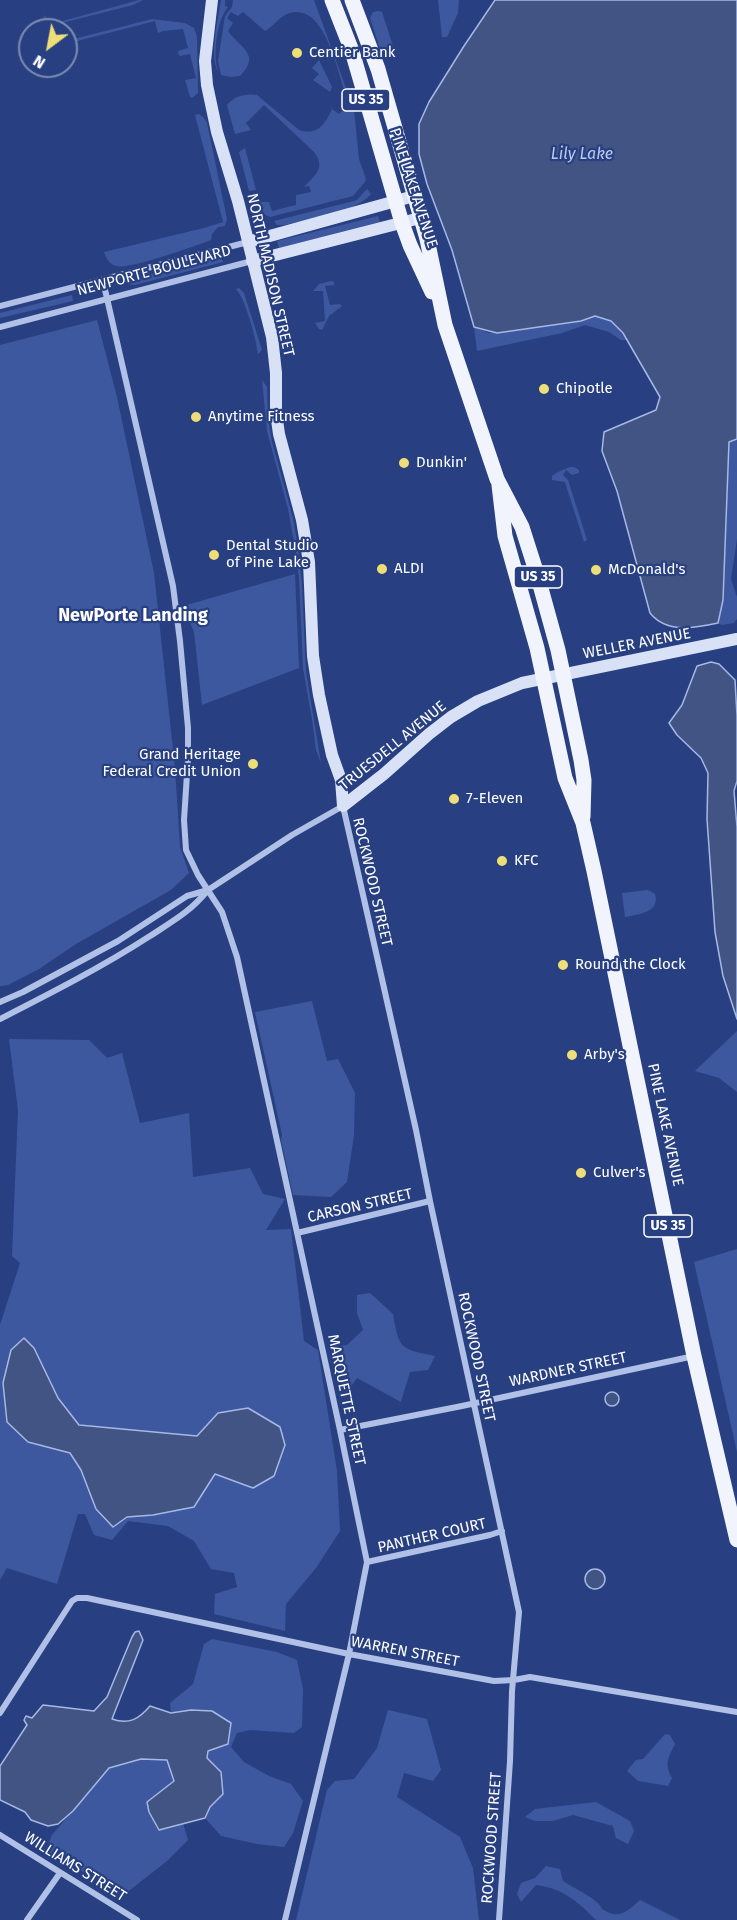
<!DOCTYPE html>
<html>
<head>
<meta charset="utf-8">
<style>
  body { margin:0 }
  #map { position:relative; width:737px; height:1920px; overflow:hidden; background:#284081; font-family:"Fira Sans",sans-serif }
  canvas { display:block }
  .north { position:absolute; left:18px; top:18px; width:60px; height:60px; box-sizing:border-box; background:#284081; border:2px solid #7e8cb3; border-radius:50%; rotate:212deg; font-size:16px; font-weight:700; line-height:24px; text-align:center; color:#fff }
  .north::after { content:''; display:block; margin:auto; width:21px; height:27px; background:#edde77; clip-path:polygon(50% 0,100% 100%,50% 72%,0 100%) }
</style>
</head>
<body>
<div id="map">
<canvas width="737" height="1920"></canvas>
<div class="north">N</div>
</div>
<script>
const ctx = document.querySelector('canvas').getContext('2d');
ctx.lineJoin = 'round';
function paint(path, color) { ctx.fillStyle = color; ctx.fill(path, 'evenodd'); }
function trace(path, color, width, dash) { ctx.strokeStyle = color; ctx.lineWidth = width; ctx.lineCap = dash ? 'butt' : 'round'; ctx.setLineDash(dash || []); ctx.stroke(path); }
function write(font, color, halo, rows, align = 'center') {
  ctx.font = font + ' "Fira Sans",sans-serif'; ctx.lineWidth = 4.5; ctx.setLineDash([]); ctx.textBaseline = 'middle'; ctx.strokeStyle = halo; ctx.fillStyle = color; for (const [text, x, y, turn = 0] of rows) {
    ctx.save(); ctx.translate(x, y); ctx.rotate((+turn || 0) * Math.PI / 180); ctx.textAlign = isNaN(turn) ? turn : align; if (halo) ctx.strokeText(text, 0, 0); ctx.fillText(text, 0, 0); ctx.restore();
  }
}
paint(new Path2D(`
  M139,0H143L133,5L54,25L49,24L44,18V15L52,24Z
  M221,0H225V6L228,7C216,22 213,54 218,72C209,54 218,20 221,0Z
  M233,0H314L354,110L359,159L366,179L365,182L353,196L270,217L263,214L255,204L259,202H269L272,211L296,205V195L311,192L309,186L304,187C316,174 326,168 314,152L264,105L246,123L251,130L235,134L227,105C234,96 246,93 257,95L299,130C318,136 325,124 332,109L339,114L349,105L343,98L344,89C336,66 323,0 287,14C278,18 273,27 265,31L243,12L238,16L231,12L227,18L233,23L228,31C241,49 261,54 240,76L231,77L221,75L218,61L225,16L232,7Z
  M438,0H459L458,13L447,37H442Z
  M378,11L382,12L394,49L390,53L384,54L381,52L370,18L373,12Z
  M152,19L185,23L194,28L197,37L198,93L192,98L190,97L185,80L196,78L190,54L180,56L178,53V51L188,48L183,29L163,31L158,33L155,21L66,44V41Z
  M319,60L332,87L330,92L313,80L319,74L312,68Z
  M199,114L204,118L207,123L227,219L225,226L218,227L212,234L211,240C195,246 129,270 116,266C109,264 106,258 104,252L204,228L223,222L195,115Z
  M245,148L256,190L249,191L239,152Z
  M367,189L371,194C357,212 308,219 285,225H277L274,221L354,201L357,200Z
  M378,216L380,222L279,248L277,241Z
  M221,256L223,262L135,285L125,284L127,280Z
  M331,281L334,282V285L325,286L330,305L340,304L342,306L329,316L322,330L319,329L315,323L325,321L323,291H313L319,284Z
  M239,288L244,293L262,350L258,354C256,339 246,300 236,289Z
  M72,295L73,301L0,318V313Z
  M595,316L611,321L627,340H621L609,332L585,325L562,333L477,351L474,327L489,333L521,330L581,321Z
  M97,320L117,397L154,573L175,768L180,847L189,873L171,890L76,944L39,969L8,985L0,986V345Z
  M262,380L267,387L268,419L272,442L293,518L298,548L302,585L306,672L321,763L316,750L312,719L303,668L299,578L296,553L288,509L267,431Z
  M737,439V539L731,579L737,597V619L734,623L722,625L718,623L723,600L729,441Z
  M570,467H574L579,470V473L572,475L566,470L563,475L568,480L587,540L584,542L565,482L552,480V476L558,472Z
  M295,574L299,668L202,705L194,632L183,606Z
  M648,890L655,894C660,913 639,914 625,917L622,893Z
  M312,1001L327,1061L338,1059L355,1093L354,1135L347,1182L331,1197L293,1195L281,1140L282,1135L255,1012Z
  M737,1031V1092L719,1078L695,1071Z
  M9,1039L89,1040L107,1058L122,1053L140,1123L189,1113L193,1177L250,1168L263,1194L285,1199L266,1230L291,1229L304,1341L318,1350L337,1471L340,1531L316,1568L286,1604L285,1631L214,1614L215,1594L237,1587L234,1573L211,1569L194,1541L168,1526L128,1521L112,1540L94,1535L85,1514H78L57,1584L7,1568L0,1580V1325L20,1263L12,1256L18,1110Z
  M737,1249V1452L694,1262Z
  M370,1293L393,1314C399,1349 400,1349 435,1356L428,1370L410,1372L401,1402L357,1378L347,1392L339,1387L331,1347L347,1345L363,1330L357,1313V1295Z
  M212,1639L277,1652L297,1660L303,1689L302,1727L294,1733L250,1730L237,1733L231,1747L244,1762L269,1776L291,1784L303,1801L293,1833L284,1847L257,1844L221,1836L205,1818L210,1807L223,1794L221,1772L207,1758L208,1751L191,1710L171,1713L170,1703L193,1684L204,1644Z
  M388,1710L427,1719L441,1770L433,1781L404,1773L397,1797L460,1837L473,1868L479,1920H296L327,1790L335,1781L354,1779L377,1748Z
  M665,1734L670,1735L675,1744C668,1758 664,1764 672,1778L668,1786L638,1781L627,1771L636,1760L643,1759Z
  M141,1759L167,1760L174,1781L147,1802L149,1812L159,1829L183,1823L188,1840L167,1861L125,1894L45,1852L52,1835L109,1768Z
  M596,1802L630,1821L634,1831L628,1844L616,1838L613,1826L573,1815L553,1821H535L525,1817L535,1809Z
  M546,1866L560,1869L563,1881C573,1888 599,1899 602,1909C619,1920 627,1912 640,1900L680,1920H596C578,1902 563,1888 536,1885L521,1902L517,1894L521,1883L535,1878Z`), '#3d589e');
const water = new Path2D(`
  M495,0H737V439L729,442L723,600L718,623C695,628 667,634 650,613L617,491L602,451L604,432L656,410L660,397L623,333L611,321L595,316L581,321L497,333L474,327L452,250L427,184L419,154V124L429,102L464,46Z
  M711,662L719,664L735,680L737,716V781L734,791L737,827V1019L723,976L715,932L707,819L708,773L701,758L677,735L669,723L682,705L697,666Z
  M24,1338L34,1348L58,1398L79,1425L197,1436L218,1413L248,1408L280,1427L285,1445L274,1476L253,1488L215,1474L194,1507L153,1515L127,1517L113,1527L96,1509L81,1470L70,1453L28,1442L7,1422L3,1383L11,1350Z
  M605 1399a7 7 0 1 1 14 0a7 7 0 1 1-14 0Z
  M585 1579a10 10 0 1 1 20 0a10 10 0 1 1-20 0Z
  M139,1631L143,1640L112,1719C129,1725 139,1719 150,1706L171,1713L191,1710L212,1711L231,1723L228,1744L208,1751L207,1758L221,1772L223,1794L210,1807L205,1818L159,1830L149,1812L147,1802L174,1781L167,1760L141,1759L109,1768L73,1811L58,1824L48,1826L31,1820L25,1812L0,1800V1766L27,1725L24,1720L26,1716L32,1718L43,1705L94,1711L107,1697L132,1637L135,1632Z`);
paint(water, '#425483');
trace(water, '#a5b8e6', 1.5);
trace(new Path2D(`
  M103,281L173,586L180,641L188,728V759L184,820L186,850L198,875L222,912L237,957L340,1430L367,1562L349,1654L285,1920
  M0,306L248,242
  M0,327L252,261
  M0,1002L23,992L118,941L187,896L208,890L292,835L343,806L416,1130L430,1201L519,1612L512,1691L510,1761L499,1920
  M0,1019C51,993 102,967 150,936C173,921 190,912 208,890
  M297,1233L430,1201
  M340,1430L462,1406L694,1356
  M367,1562L490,1535L502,1531
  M0,1713L72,1601L77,1598H87L349,1654L494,1681L514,1680L530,1677L737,1712
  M0,1835L137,1920
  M27,1920L60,1873`), '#b0c0e6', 6);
trace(new Path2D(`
  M212,0L205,61L207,85L217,132L238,201L272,337L276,373V413L279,434L302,520L309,562L313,656L319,695L332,755L341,780L343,806
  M248,242L414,196
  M252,261L420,218
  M343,806L384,774L429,734L451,717L478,701L522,683L737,639`), '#d9e1f6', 12);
trace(new Path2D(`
  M332,0L352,51L402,223L410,245L432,292
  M352,0L378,69L427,239L445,325L497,479L522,527L537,574L558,650L581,760L584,780L583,817
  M499,485L505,536L537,648L565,778L583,823L594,871L694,1356L737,1540`), '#f1f4fd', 15);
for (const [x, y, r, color] of [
  [297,53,6,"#edde77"],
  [544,389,6,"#edde77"],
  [196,417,6,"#edde77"],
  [404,463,6,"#edde77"],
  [214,555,6,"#edde77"],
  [382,569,6,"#edde77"],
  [596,570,6,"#edde77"],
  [253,764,6,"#edde77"],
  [454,799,6,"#edde77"],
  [502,861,6,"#edde77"],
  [563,965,6,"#edde77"],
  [572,1055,6,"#edde77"],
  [581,1173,6,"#edde77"]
]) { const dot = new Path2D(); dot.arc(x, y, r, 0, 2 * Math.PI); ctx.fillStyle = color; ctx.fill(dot); trace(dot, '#284081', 2); }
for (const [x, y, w] of [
  [366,100,48],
  [538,577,48],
  [668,1226,48]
]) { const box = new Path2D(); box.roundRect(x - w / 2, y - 11, w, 22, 4.5); ctx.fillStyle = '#284081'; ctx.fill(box); trace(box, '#fff', 1.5); }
write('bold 14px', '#fff', null, [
  ["US 35",366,100],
  ["US 35",538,577],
  ["US 35",668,1226]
]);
write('15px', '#fff', '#284081', [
  ["Centier Bank",309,53],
  ["Chipotle",556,389],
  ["Anytime Fitness",208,417],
  ["Dunkin'",416,463],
  ["Dental Studio",226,546],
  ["of Pine Lake",226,563],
  ["ALDI",394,569],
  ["McDonald's",608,570],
  ["Grand Heritage",241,755,"right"],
  ["Federal Credit Union",241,772,"right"],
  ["7-Eleven",466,799],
  ["KFC",514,861],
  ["Round the Clock",575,965],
  ["Arby's",584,1055],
  ["Culver's",593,1173]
], 'left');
write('15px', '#fff', '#284081', [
  ["PINE LAKE AVENUE",413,188,72],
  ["NEWPORTE BOULEVARD",154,271,-15],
  ["NORTH MADISON STREET",270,275,77],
  ["WELLER AVENUE",637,644,-11],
  ["TRUESDELL AVENUE",393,746,-39],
  ["ROCKWOOD STREET",372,882,77],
  ["PINE LAKE AVENUE",665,1125,78],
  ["CARSON STREET",360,1206,-13],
  ["ROCKWOOD STREET",476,1357,78],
  ["WARDNER STREET",568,1370,-12],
  ["MARQUETTE STREET",346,1400,78],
  ["PANTHER COURT",432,1536,-13],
  ["WARREN STREET",405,1652,11],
  ["ROCKWOOD STREET",492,1838,-86],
  ["WILLIAMS STREET",75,1867,32]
]);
write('italic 16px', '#bccaed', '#284081', [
  ["Lily Lake",582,155]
]);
write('bold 18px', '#fff', '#284081', [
  ["NewPorte Landing",133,616]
]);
</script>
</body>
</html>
